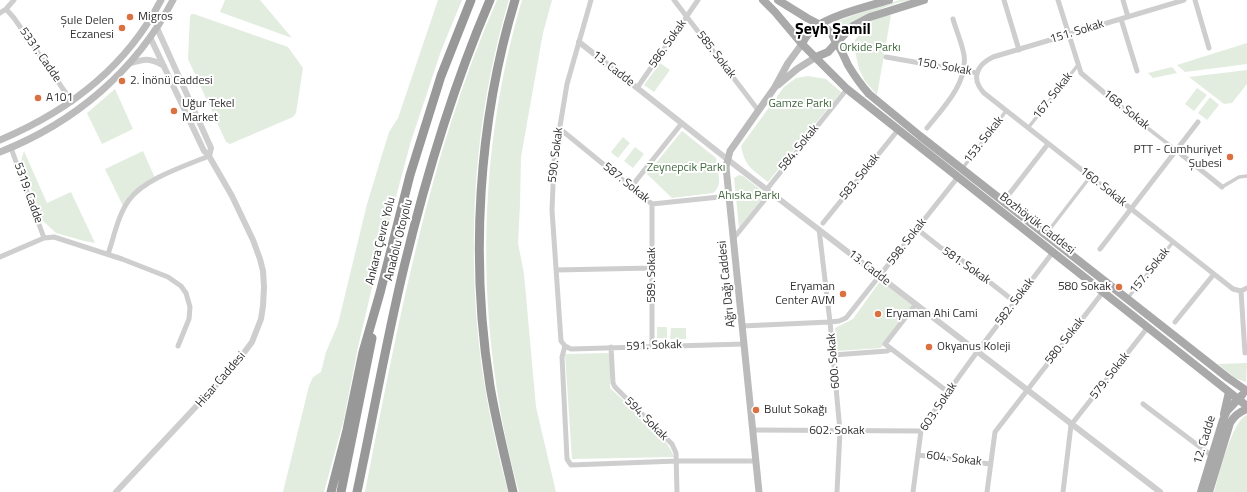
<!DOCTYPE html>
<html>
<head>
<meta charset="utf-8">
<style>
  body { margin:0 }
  canvas { display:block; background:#fff }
</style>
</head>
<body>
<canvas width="1247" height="492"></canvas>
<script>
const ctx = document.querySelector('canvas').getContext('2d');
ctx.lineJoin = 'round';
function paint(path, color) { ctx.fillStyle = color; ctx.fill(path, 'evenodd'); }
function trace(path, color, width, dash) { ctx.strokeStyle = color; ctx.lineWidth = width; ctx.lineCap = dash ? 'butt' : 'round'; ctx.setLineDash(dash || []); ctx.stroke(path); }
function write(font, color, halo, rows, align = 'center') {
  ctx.font = font + ' "Titillium Web",sans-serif'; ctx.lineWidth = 4; ctx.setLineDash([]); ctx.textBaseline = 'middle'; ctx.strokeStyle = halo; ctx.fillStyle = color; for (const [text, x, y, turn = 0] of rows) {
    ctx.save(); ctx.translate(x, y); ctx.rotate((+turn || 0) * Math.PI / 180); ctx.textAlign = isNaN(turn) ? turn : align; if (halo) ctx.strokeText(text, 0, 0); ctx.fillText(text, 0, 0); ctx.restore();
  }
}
paint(new Path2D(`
  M225,0H260L292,38L220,12Z
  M438,0H462L441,51L411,141L374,279L358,347L344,419L324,492H283L309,386L313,377L321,372L326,352L338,324L367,204L389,132L398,118Z
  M497,0H509C474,116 466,242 481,362C487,406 497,449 508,492H365C398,325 428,157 497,0Z
  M522,0H552L543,33L521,157L520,204L518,243L524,274L536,407L556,492H519C475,332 475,159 522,0Z
  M900,0H911L896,3L868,14L842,32L835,22L865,11Z
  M191,14H194L288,47L303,68L296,113L293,117L230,144L226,142L188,59L190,17Z
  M891,15L877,95L865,81L859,69L855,51V40L870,22L879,16Z
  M1247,43V64L1185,72L1177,65Z
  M660,63L670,70L654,92L644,85Z
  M1172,67L1177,73L1153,78L1148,73Z
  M1247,70V84L1232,103L1224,104L1189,77Z
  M808,76L826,79L841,92L768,182C752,169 745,167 741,146L784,87L796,78Z
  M1197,88L1207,95L1194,111L1185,104Z
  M115,89L133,129L102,144L87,113Z
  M1210,97L1219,105L1207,120L1198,113Z
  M682,131L716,158C717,169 724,186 713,193L672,198L647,174Z
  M623,137L630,143L618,158L611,152Z
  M635,147L644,154L633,168L624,161Z
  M24,151L47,203L71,192L95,243L84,241L56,233L42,220L21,161Z
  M143,151L155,178L123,206L105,169Z
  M739,175L743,176L766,194L739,228L734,178Z
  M881,280L913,305L881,348L837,351L835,328L853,319Z
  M657,327H667V339L657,338Z
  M671,328H686V339H670Z
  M609,353L610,355V388C626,403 669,438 674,457L572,459L565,354Z
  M1247,363L1246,382L1235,378L1218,364Z
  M1247,415V492H1214C1219,476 1232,420 1247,415Z`), '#e2ede0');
trace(new Path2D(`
  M1128,113L1176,150
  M1028,128L1078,65
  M962,169L1006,111
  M1222,187L1239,177L1247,176
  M1046,234L1090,177
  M1127,299L1173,242`), '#cecece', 3.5);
trace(new Path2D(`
  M674,0L758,110
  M1004,0L1019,50
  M1058,0L1081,73L1128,113
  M1123,0L1128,17
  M1184,0L993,57C976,65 971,79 984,93L1233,289L1241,291
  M1195,0L1209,48
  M6,9L14,18L72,102
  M0,13L6,9L14,0
  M1121,19L1137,71
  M886,57L977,73
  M637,88L698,0
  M559,128L652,204L729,196
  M927,128C943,108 968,83 964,55C962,43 956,30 953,19
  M11,148L44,238
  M1176,150L1222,187
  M631,187L682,123
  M767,189L847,89
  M1010,193L1048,144
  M823,223L898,130
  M819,229L830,322L840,431L837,492
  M917,229L941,248L955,255L1015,302
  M733,239L771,192
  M1100,249L1198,122
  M108,254C114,237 118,215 129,200C144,179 185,166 209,156
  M0,257L44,238L54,237L122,259L168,277L181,286L186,293L190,307L189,319L178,346
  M556,270L652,268
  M1241,291L1245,353
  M1241,291L1247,288
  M916,304L885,344L948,392
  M1175,322L1214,274
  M742,326L830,322L839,321L846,318L958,177
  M565,346L561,341L552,210L554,162L567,84L591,0
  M565,346L562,357L567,459L571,465L677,461H756
  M565,346L571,349L744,344
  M652,346V204
  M611,347L613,383L615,387L672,444L676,453L677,492
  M833,355L887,351L891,349
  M1143,404L1212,456
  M753,430L921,431
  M918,455L990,464
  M913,492L921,431L924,425L977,352L1053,252
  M987,492L995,432L1103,292
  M1063,492L1071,425L1148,327`), '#cecece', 5);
trace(new Path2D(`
  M157,28L211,148L209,156
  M579,42L727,159L1160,492
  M128,64C144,59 149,57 164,66
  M116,492L234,366L252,342L261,319L263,306L264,287L263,271L260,259L253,240L232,196L209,156L204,151L150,37`), '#cecece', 6);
trace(new Path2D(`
  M778,85L797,69L816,57
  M0,140C69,111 126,68 161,0
  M0,152C74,123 136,71 173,0
  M759,492L726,167L730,151L775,87L788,63L802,44`), '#bbb', 7);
trace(new Path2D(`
  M763,0L775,12L802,44
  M778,0L807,18L824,27L831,32L836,43L828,52L816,57
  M889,0C869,6 828,16 813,29C808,33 805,38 802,44L847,89L1247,406
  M924,0L870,17L853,26L836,43C842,50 844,57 848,65C854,75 861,85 869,94L920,136L1228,378L1247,391
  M1224,414L1229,392
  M1201,492L1223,420L1227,411L1242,395
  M1209,492L1230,423C1234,416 1239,412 1247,409`), '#a9a9a9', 8);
trace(new Path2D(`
  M331,492L347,430L363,352L380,293L410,175L441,76L471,0
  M341,492L372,338
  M357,492C373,417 386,342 404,267C426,176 453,86 490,0
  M513,492C505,457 496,422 490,386C470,260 478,122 515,0`), '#989898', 9);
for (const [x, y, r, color] of [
  [130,17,4,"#db7140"],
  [122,28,4,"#db7140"],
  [122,81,4,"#db7140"],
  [38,98,4,"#db7140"],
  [174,111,4,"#db7140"],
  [1230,157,4,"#db7140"],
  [1119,287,4,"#db7140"],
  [843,294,4,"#db7140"],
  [878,314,4,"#db7140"],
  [929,347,4,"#db7140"],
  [756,410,4,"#db7140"]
]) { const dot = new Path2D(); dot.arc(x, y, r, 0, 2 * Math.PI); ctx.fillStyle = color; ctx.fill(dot); trace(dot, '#fff', 1.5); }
write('12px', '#313131', '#fff', [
  ["Migros",138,17],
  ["Şule Delen",114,21,"right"],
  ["Eczanesi",114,35,"right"],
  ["2. İnönü Caddesi",130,81],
  ["A101",46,98],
  ["Uğur Tekel",182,104],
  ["Market",182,118],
  ["PTT - Cumhuriyet",1222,150,"right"],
  ["Şubesi",1222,164,"right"],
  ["Eryaman",835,287,"right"],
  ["Center AVM",835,301,"right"],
  ["580 Sokak",1111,287,"right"],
  ["Eryaman Ahi Cami",886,314],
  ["Okyanus Koleji",937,347],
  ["Bulut Sokağı",764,410]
], 'left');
write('12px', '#313131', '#fff', [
  ["151. Sokak",1077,32,-17],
  ["586. Sokak",668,44,-55],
  ["5331. Cadde",40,55,55],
  ["585. Sokak",716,55,52],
  ["150. Sokak",944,67,10],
  ["13. Cadde",613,69,38],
  ["167. Sokak",1053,96,-52],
  ["168. Sokak",1126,110,39],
  ["153. Sokak",984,140,-52],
  ["584. Sokak",799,148,-51],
  ["590. Sokak",556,155,-83],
  ["583. Sokak",860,177,-51],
  ["587. Sokak",626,183,39],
  ["160. Sokak",1103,187,38],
  ["5319. Cadde",28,193,70],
  ["Bozhöyük Caddesi",1037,224,38],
  ["Anadolu Otoyolu",399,240,-76],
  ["Ankara Çevre Yolu",381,241,-76],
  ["598. Sokak",907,242,-52],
  ["581. Sokak",966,266,35],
  ["13. Cadde",869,268,38],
  ["157. Sokak",1150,271,-51],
  ["589. Sokak",652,275,-90],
  ["Ağrı Dağı Caddesi",727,284,-96],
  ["582. Sokak",1015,302,-53],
  ["580. Sokak",1065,341,-52],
  ["591. Sokak",654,346,-2],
  ["600. Sokak",834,361,-95],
  ["579. Sokak",1110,376,-52],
  ["Hisar Caddesi",221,380,-49],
  ["603. Sokak",939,407,-56],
  ["594. Sokak",646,419,45],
  ["602. Sokak",837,431],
  ["12. Cadde",1205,440,-73],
  ["604. Sokak",954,459,7]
]);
write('12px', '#446b41', '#fff', [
  ["Orkide Parkı",870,48],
  ["Gamze Parkı",800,104],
  ["Zeynepcik Parkı",686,168],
  ["Ahıska Parkı",749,196]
]);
write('bold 16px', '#000', '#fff', [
  ["Şeyh Şamil",833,30]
]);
</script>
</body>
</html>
